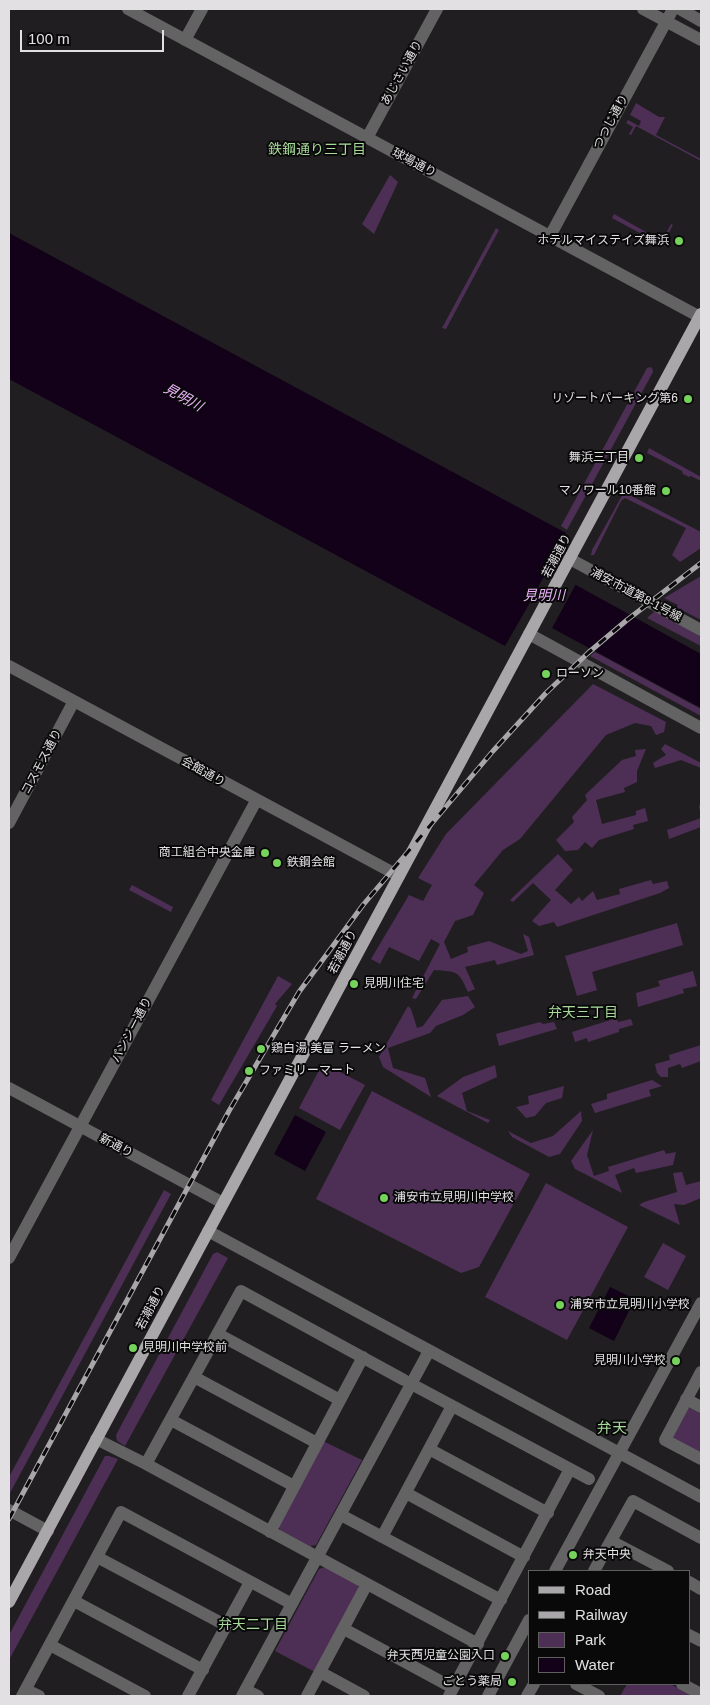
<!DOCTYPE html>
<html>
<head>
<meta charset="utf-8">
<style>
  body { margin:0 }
  #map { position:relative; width:710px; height:1705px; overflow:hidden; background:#211e22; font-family:Arial,sans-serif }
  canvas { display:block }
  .frame { position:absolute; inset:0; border:10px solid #e2e0e2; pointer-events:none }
  .legend { position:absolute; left:528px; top:1570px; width:162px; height:115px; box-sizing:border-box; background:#0a090a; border:1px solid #605f60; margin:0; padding:6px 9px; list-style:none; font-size:15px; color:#e2e0e2 }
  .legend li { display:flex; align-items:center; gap:10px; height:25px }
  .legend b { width:25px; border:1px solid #605f60 }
  .scale { position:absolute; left:20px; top:30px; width:144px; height:22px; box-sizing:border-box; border:2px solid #e2e0e2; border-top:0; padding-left:6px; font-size:15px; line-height:18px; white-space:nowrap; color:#e2e0e2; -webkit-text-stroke:4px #0a090a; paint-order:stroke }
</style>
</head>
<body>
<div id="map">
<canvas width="710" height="1705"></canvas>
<div class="frame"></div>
<ul class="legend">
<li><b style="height:6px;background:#aaa7aa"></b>Road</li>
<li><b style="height:6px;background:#a9a6a9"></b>Railway</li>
<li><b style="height:14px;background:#4d2f55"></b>Park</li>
<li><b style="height:14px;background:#130019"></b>Water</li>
</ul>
<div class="scale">100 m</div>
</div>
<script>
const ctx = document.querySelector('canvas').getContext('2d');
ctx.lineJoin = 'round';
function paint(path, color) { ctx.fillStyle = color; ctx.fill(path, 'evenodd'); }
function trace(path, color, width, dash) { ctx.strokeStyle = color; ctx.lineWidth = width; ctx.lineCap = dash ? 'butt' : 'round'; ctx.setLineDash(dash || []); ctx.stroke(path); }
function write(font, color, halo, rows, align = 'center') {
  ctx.font = font + ' Arial,"Noto Sans JP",sans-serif'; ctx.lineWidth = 4; ctx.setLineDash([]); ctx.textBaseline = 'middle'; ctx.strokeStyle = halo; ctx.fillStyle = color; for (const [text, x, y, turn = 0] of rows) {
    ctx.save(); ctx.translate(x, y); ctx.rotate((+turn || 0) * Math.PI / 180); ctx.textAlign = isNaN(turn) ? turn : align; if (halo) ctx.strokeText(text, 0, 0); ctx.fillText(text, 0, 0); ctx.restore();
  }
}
paint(new Path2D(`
  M636,103L659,117H665L656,135L701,159V161L636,126L631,135L629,134L633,127L626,123L628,120L639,126L641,121L630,115Z
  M390,175L398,182L374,234L362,224Z
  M614,214L662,241L671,224L673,225L662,245L612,218Z
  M496,228L499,230L446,329L442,328Z
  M650,367L652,368L653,372L567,530L561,526L647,368Z
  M649,448L701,477V481L691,476L689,477L683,474L682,471L647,453Z
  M624,492L701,532V548L680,562L672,555L686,528L625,498L621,501L594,555H591L592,550Z
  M701,576V620L676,607L678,605L664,598Z
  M655,611L701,637V646L647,618Z
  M595,652L701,709V716L590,656Z
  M593,684L666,722L664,732L656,735L651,726L635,723L606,735L520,839L503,850L474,885L484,893L473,915L455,921L444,942L451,959L468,952L467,947L489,941L521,954L528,951L523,934L529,937L534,955L497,965L495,960L465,967L475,989L468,992C458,970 458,972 434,970L416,999L412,998L440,944L431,939L419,961L389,947L380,964L371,959L409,895L423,901L432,885L418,878L446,834Z
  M665,744L701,763V768L681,760L655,768L653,763L666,755L661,749Z
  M646,749L637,771V782L624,788L625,792L596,800L602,824L636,815V811L645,808L648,821L633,825L634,829L599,840L592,848L585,842L578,850L565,851L556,840L574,822L572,817L587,800L585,795L622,760L636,756L635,750Z
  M701,803V827L669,839L667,830L701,818L699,806Z
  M558,854L573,870L555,890L571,904L579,897L582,901L593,891L597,900L620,894L619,889L651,880L653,884L667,881L669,888L660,893L557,927L554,922L539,926L532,921L551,900L533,883L513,902L510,900Z
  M132,885L173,907L171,912L129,890Z
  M677,923L683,945L592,972L597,990L577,996L565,956Z
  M693,971L697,986L683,989L684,993L638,1007L636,993L660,986L658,981Z
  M278,976L292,984L275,1004L277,1006L219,1105L211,1100Z
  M468,996L475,1007L463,1015L436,1026L430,1033L388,1048L393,1068L425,1078L431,1097L383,1067L379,1057L408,1006L411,1009L417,1028L423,1026L442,1000Z
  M617,1018L618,1022L631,1019L633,1025L619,1029V1032L588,1042L587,1038L575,1042L572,1032Z
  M540,1022L543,1024L554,1022L557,1029L499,1046L496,1034Z
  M701,1045V1061L682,1068L680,1064L668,1068V1077H661L657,1073L655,1064L670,1060L669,1055Z
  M323,1063L365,1085L340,1130L299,1108Z
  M495,1065L497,1077L462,1093L467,1111L490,1120L488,1123L437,1096L463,1077Z
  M652,1080L662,1086L649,1090L651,1096L595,1113L591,1104L607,1099V1094Z
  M564,1086L562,1098L546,1103L535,1116L526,1118L516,1107L529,1104L528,1096Z
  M372,1091L530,1174L479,1267L461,1273L316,1199Z
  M581,1111L582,1121L560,1154L549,1157L512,1137L508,1131L531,1143L553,1136Z
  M593,1130L587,1155L594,1176L609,1171L608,1167L664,1150L666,1154L676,1152L673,1165L636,1173L634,1168L615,1175L622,1193L575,1169L571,1161Z
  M682,1172L686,1185L701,1181V1178V1198L684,1205L674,1204L680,1225L639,1205L644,1202L677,1192L673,1173Z
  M546,1183L628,1227L567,1340L485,1297Z
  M164,1190L171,1194L10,1493L9,1477Z
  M663,1243L686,1256L668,1290L644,1277Z
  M217,1252L228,1258L125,1446L117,1441L116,1435L213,1254Z
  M688,1407L701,1414L700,1454L671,1439Z
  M323,1441L362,1460L316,1545L310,1546L280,1530L278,1524Z
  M105,1456H109L118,1459L9,1660V1635Z
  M325,1567L358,1585L359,1590L315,1672L275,1651L319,1569Z
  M627,1684H670L694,1696H620Z`), '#4d2f55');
paint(new Path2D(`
  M9,233L566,533L547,569L701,654V708L524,613L505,646L9,379Z
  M295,1115L326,1132L305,1171L274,1154Z
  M610,1287L635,1299L614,1341L589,1328Z`), '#130019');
paint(new Path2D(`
  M548,569L576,584L551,630L523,615Z`), '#211e22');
trace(new Path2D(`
  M128,9L700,317
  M643,9L701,40
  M680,9L701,21
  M185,40L202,9
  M367,138L437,9
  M550,236L673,9
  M570,559L701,630
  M529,634L701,728
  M9,666L399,876
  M9,823L74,701
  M9,1088L223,1203
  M208,1231L701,1497
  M9,1258L256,801
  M218,1334L340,1400
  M701,1372L665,1440L701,1459
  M194,1377L317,1443
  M417,1387L589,1479
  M686,1399L701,1407
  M171,1420L294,1486
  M96,1439L146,1464L478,1644
  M429,1449L548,1513
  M146,1464L241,1291L404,1380
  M406,1493L524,1557
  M9,1510L48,1531
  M341,1515L501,1600
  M270,1532L363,1357
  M382,1537L452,1406
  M611,1541L668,1571
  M97,1557L227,1626
  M555,1571L701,1303
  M594,1571L633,1501L701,1538
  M689,1582L701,1589
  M74,1601L203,1670
  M344,1629L453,1688
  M689,1635L701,1641
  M50,1645L145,1696
  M320,1672L364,1696
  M576,1684L599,1696
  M682,1684L701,1694
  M26,1690L39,1696
  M246,1690L258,1696
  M22,1696L121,1512L292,1604
  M188,1696L250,1582
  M242,1696L429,1351
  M307,1696L367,1584
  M449,1696L570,1469
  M488,1696L529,1620
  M527,1696L534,1684`), '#646364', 12);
trace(new Path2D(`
  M9,1602L701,314`), '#aaa7aa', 12);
const rail = new Path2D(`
  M9,1519L229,1111L299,992L363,905L493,751L546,693L588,653L627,620L701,563`);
trace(rail, '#a9a6a9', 5);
trace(rail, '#0a090a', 3, [9]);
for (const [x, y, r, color] of [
  [679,241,5,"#75d25b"],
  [688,399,5,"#75d25b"],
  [639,458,5,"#75d25b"],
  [666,491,5,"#75d25b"],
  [546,674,5,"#75d25b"],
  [265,853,5,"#75d25b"],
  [277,863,5,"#75d25b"],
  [354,984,5,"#75d25b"],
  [261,1049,5,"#75d25b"],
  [249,1071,5,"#75d25b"],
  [384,1198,5,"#75d25b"],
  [560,1305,5,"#75d25b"],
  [133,1348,5,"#75d25b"],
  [676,1361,5,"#75d25b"],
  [573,1555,5,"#75d25b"],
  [505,1656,5,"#75d25b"],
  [512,1682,5,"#75d25b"]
]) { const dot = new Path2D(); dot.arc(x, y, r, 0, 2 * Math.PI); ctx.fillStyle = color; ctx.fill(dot); trace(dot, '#0a090a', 2); }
write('12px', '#e2e0e2', '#0a090a', [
  ["あじさい通り",402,73,-61],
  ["つつじ通り",611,122,-62],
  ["球場通り",414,163,28],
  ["若潮通り",557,556,-62],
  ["浦安市道第8-1号線",636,595,28],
  ["コスモス通り",42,762,-62],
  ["会館通り",203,772,29],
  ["若潮通り",343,952,-62],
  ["パンジー通り",132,1030,-62],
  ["新通り",116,1146,28],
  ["若潮通り",151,1308,-62]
]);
write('12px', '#e2e0e2', '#0a090a', [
  ["ホテルマイステイズ舞浜",669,241,"right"],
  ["リゾートパーキング第6",678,399,"right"],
  ["舞浜三丁目",629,458,"right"],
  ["マノワール10番館",656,491,"right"],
  ["ローソン",556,674],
  ["商工組合中央金庫",255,853,"right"],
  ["鉄鋼会館",287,863],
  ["見明川住宅",364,984],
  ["鶏白湯 美富 ラーメン",271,1049],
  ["ファミリーマート",259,1071],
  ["浦安市立見明川中学校",394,1198],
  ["浦安市立見明川小学校",570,1305],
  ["見明川中学校前",143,1348],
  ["見明川小学校",666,1361,"right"],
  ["弁天中央",583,1555],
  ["弁天西児童公園入口",495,1656,"right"],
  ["ごとう薬局",502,1682,"right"]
], 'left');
write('14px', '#a7d99a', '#0a090a', [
  ["鉄鋼通り三丁目",317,150],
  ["弁天三丁目",583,1013],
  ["弁天二丁目",253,1625]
]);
write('italic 14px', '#ecb2fb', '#0a090a', [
  ["見明川",183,398,29],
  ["見明川",544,596]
]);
write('15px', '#a7d99a', '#0a090a', [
  ["弁天",612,1429]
]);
</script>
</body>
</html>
